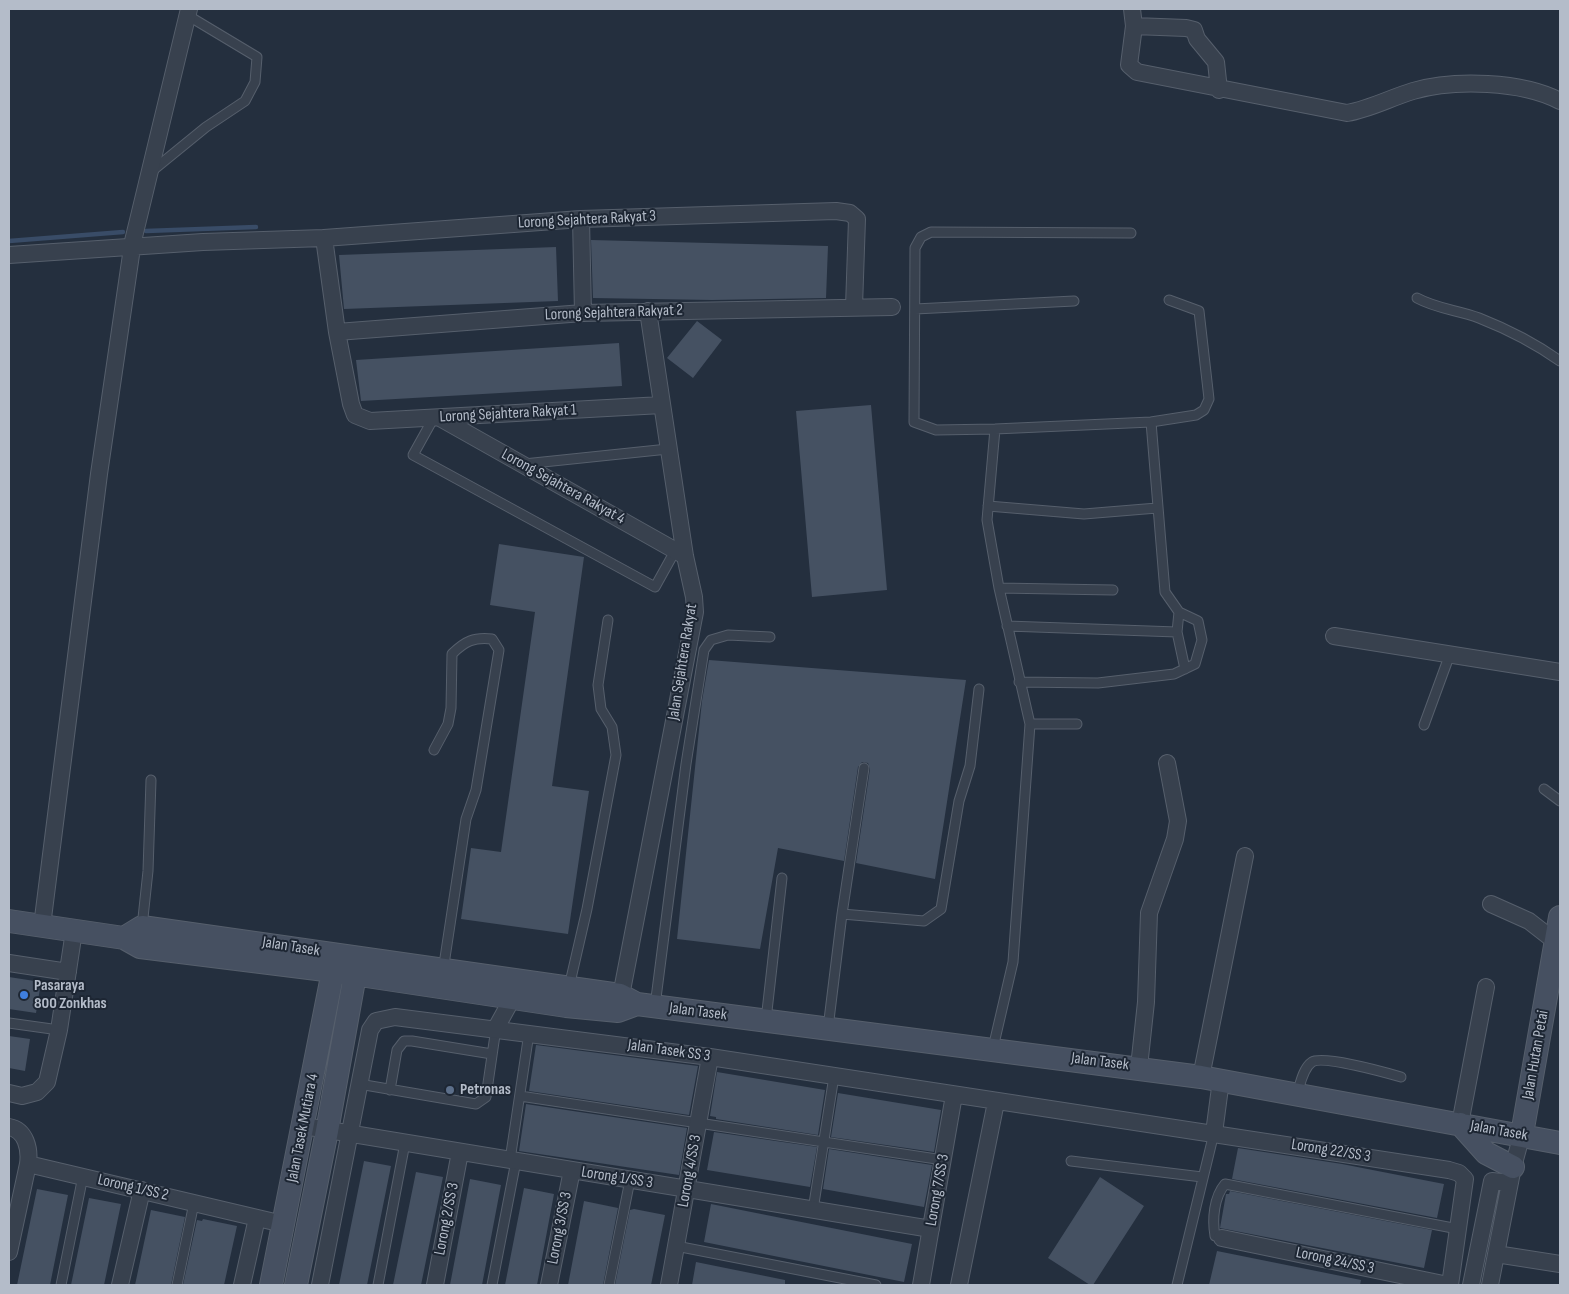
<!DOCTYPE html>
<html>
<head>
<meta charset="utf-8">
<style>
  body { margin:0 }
  #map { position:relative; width:1569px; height:1294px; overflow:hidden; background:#242f3e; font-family:"Sofia Sans Condensed",sans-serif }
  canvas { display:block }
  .frame { position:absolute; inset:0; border:10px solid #b4bcc9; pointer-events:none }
</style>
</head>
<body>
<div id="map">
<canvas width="1569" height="1294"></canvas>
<div class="frame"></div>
</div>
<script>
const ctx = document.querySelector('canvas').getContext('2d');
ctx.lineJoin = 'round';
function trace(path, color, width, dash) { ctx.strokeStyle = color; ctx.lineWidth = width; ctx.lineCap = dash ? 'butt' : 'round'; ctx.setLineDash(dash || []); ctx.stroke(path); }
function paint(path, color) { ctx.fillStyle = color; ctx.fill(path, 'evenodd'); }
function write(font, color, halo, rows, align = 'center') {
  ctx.font = font + ' "Sofia Sans Condensed",sans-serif'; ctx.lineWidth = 4; ctx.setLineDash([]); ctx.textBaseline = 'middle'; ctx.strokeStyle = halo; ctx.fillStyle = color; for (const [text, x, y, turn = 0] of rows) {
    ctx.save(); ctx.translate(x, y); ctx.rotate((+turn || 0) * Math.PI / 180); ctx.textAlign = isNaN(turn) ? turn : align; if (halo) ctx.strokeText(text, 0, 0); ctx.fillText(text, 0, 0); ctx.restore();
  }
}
trace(new Path2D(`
  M146,231L256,227
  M9,241L123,232`), '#394c67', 4.5);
paint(new Path2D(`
  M591,240L828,246L826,298L712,300L593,298Z
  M556,247L558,301L344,309L339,255Z
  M697,321L722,340L693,378L667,358Z
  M619,343L622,386L361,401L356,360Z
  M871,405L887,590L812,597L796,411Z
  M499,544L584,557L552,786L589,791L568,934L461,919L471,848L501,852L535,612L490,605Z
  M709,660L966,680L935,879L856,863L870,769L868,763L862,762L858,767L844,861L778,848L760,949L677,939L702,701Z
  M9,977L41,982L36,1013L9,1009Z
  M9,1036L30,1039L25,1071L9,1068Z
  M536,1045L698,1066L689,1115L529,1091Z
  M717,1072L825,1090L818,1135L716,1119V1117L710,1116Z
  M838,1093L941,1110L934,1152L831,1137Z
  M526,1104L687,1128L679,1175L519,1151Z
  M714,1132L817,1147L810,1187L707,1170Z
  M1238,1148L1342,1164L1444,1184L1437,1218L1232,1179Z
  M829,1149L932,1165L924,1207L823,1189Z
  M364,1161L391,1166L367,1285H339Z
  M416,1172L443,1177L421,1285H393Z
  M1100,1177L1144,1206L1093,1285H1090L1048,1258Z
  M470,1179L501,1185L482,1285H450Z
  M524,1188L554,1194L537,1285H505Z
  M37,1189L68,1195L50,1285H17Z
  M1230,1191L1432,1230L1424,1268L1220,1228L1226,1194H1229Z
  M89,1198L121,1204L104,1285H71Z
  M584,1201L618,1208L603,1285H568Z
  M711,1204L912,1244L904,1282L704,1242Z
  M634,1209L665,1215L651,1285H615L630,1210Z
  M151,1210L185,1217L171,1285H135Z
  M203,1219L237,1226L224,1285H183L197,1220L202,1221Z
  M1217,1251L1361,1280L1360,1285H1209Z
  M696,1262L785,1280V1285H692Z`), '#455162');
const lane = new Path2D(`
  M152,171L206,127L245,101L255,82L257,57L187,15
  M1131,233L931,232L921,237L915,248L914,422L936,430L995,429L1151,422L1196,415L1204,410L1209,399L1199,311L1169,300
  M1417,298C1437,309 1458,310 1479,318C1507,329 1536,344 1560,361
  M915,309L1074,301
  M433,419L413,455L655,587L675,551
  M524,464L668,449
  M988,506L1084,514L1157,508
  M999,588L1113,590
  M1179,612L1177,632L1185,669
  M1007,626L1177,632
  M1019,682L1098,683L1174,674L1195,664L1202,640L1198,621L1179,612L1165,592L1151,422
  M1030,724H1077
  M1424,725L1450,654
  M434,750L448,724L451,708L452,654C465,641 474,637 492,639L499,650L476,790L466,819L443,971
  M1544,789L1560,801
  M842,914L924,921L941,909L959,801L970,766L979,689
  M142,927L148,871L151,780
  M569,987L587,909L616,755L612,727L601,709L598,685L608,620
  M655,1006L686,764L704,650L711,640L728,635L770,637
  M766,1020L782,878
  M9,1023L59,1030
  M828,1028L842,914L864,768
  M993,1048L1013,962L1030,724L999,588L987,520L995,429
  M359,1084L476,1104L486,1097L496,1028
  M390,1090L397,1050L404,1041H412L492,1054
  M1297,1094C1300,1085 1303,1068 1312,1062C1323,1055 1387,1073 1401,1077
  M520,1096L943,1160
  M510,1160L529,1033
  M1071,1161L1202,1177
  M813,1210L834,1076
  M1222,1238L1215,1236C1212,1219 1214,1197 1225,1184L1458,1229
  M676,1246L876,1285
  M61,1285L83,1176
  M177,1285L194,1203
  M378,1285L405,1143
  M492,1285L516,1161
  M609,1285L630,1180
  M1177,1285L1214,1133`);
const street = new Path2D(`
  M1132,9L1134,26L1129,65L1137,72L1347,113C1370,109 1390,98 1413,91C1454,79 1522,81 1560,101
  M1134,26L1186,28L1194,30L1197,39L1216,62L1219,90
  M581,219L583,313
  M324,238L337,332L351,404L355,415L370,421L662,405
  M9,255L203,242L324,238L581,219L836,211L850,213L857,219L854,307
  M337,332L583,313L892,307
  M440,418L685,556
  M1334,636L1560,672
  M1491,904L1529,921L1556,942
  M42,926L99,474L133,241L189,9
  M9,963L68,972
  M619,1006L695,612L694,597L685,556L648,311
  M496,1028L512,999
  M1139,1067L1146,1002L1149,913L1175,839L1178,821L1167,763
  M1201,1077L1245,856
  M9,1093L22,1096L37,1092L47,1082L59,1030L74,931
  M1460,1124L1486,987
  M304,1126L931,1229
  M9,1127C26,1130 30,1149 28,1164L283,1224
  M1214,1133L1221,1080
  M1222,1238L1448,1285
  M9,1252L28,1164
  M1496,1254L1560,1264
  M120,1285L142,1190
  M242,1285L257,1218
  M320,1285L370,1030L376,1021L395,1017L710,1057L1449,1170L1459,1173L1465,1179L1450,1285
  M435,1285L460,1152
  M549,1285L572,1170
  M669,1285L710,1057
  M921,1285L954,1095
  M959,1285L996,1102
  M1471,1285L1492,1181L1510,1183
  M1490,1285L1513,1167L1522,1134`);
const secondary = new Path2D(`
  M9,921L124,938L140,947L333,971L566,1006L618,1011L637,1004
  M124,938L142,927L620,995L637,1004L1201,1077L1560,1143
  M1460,1124L1486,1153L1513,1167
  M1522,1134L1560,917
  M271,1285L333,971
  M296,1285L327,1131L355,975`);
trace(lane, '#565f6c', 11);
trace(street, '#565f6c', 18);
trace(secondary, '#565f6c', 24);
trace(lane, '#38414e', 9);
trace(street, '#38414e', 16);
trace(secondary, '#465061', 22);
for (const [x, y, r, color] of [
  [24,995,5,"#3f7fe0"],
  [450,1090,5,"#5c6f8a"]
]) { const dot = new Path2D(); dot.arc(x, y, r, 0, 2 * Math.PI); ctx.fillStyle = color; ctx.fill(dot); trace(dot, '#1d2633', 2); }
write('16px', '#b4bcc9', '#1d2633', [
  ["Lorong Sejahtera Rakyat 3",587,220,-3],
  ["Lorong Sejahtera Rakyat 2",614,313,-2],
  ["Lorong Sejahtera Rakyat 1",508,414,-3],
  ["Lorong Sejahtera Rakyat 4",563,487,29],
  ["Jalan Sejahtera Rakyat",683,662,-81],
  ["Jalan Tasek",291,947,9],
  ["Jalan Tasek",698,1012,7],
  ["Jalan Tasek SS 3",669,1051,8],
  ["Jalan Hutan Petai",1536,1055,-80],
  ["Jalan Tasek",1100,1062,7],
  ["Jalan Tasek Mutiara 4",303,1128,-79],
  ["Jalan Tasek",1499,1131,10],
  ["Lorong 22/SS 3",1331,1151,9],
  ["Lorong 4/SS 3",690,1171,-80],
  ["Lorong 1/SS 3",617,1178,9],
  ["Lorong 1/SS 2",133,1188,13],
  ["Lorong 7/SS 3",938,1190,-80],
  ["Lorong 2/SS 3",447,1219,-79],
  ["Lorong 3/SS 3",560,1228,-79],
  ["Lorong 24/SS 3",1335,1261,12]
]);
write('bold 16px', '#b4bcc9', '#1d2633', [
  ["Pasaraya",34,986],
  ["800 Zonkhas",34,1004],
  ["Petronas",460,1090]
], 'left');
</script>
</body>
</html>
